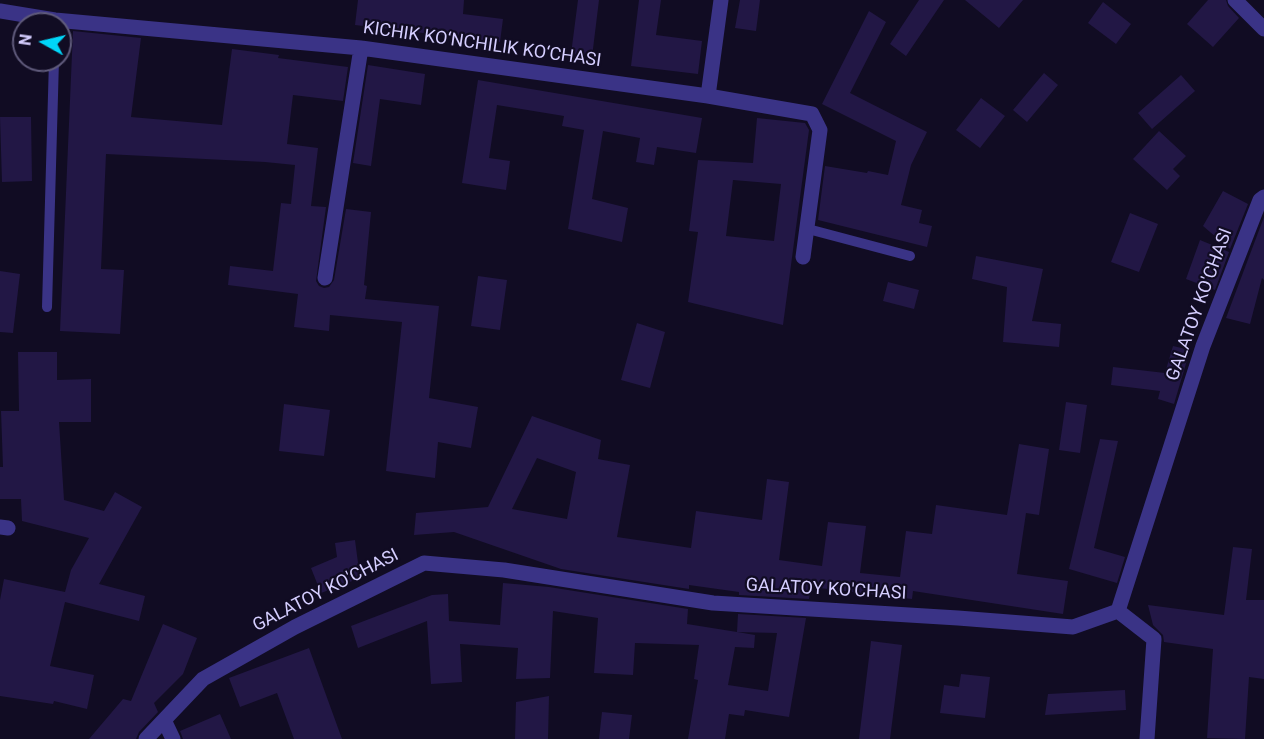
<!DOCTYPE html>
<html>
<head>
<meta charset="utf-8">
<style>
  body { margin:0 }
  #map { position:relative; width:1264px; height:739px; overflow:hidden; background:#110c23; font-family:Roboto,sans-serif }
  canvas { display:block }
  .north { position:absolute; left:12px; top:12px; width:60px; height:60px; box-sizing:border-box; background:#110c23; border:2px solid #5f5a7b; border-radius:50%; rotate:278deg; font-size:16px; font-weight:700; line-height:24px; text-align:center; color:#d5ceff }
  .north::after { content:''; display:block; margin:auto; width:21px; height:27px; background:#00d6f9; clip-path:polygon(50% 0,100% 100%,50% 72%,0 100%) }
</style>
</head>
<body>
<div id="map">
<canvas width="1264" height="739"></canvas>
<div class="north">N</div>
</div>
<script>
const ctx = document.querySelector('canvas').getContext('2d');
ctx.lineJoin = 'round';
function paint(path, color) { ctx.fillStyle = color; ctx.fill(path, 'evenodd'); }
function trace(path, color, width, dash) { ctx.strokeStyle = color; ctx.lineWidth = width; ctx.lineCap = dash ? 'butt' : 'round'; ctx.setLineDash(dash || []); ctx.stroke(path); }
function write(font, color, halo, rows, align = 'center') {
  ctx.font = font + ' Roboto,sans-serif'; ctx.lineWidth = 4.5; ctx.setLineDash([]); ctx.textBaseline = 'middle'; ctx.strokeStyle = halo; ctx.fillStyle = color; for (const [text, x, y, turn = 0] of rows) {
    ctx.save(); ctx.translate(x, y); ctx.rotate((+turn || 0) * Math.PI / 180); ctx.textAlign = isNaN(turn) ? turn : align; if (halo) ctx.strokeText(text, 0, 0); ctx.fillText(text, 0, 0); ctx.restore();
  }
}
paint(new Path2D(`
  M358,0H464L463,14L503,19L500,42L355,25Z
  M578,0H599L592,57L571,54Z
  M639,0H661L656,35L702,41L698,74L631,66Z
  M740,0H760L756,31L735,28Z
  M919,0H944L906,56L890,44Z
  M965,0H1023L999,28Z
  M1208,0H1226L1228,6L1239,18L1213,47L1187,24Z
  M1103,2L1131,24L1116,44L1088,23Z
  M869,11L886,22L850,93L927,132L911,165L901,205L922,210L919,223L932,226L927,247L818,220L825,166L867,173L868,171L888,175L896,141L822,104Z
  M73,31L141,38L131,117L222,125L232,49L279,55L278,58L348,67L343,101L293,95L287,144L318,148L311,206L326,207L316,281L319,286L324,288L329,287L334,280L346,209L371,212L364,285L367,286L365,299L439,306L429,398L478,407L471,448L438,442L435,478L386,471L402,322L330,315L329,331L294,327L298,294L228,285L230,266L273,271L281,203L291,204L295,165L265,162L106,154L101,269L124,270L120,334L60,331Z
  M368,65L425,74L421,105L380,99L371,166L353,163Z
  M1044,73L1058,85L1027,122L1013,110Z
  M1181,75L1195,91L1152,129L1138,113Z
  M478,80L702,118L696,153L657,147L654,165L636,162L640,138L603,131L592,199L628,208L622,242L568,229L584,130L562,126L564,116L497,105L489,158L510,161L506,190L462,183Z
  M981,98L1005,116L980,148L956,130Z
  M0,117H31L32,181L2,182Z
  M757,118L805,123L809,130L783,325L688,302L698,232L689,231L698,160L753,163ZM733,180L781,184L774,241L726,236Z
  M1159,131L1186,156L1173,169L1180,176L1167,190L1133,159Z
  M1223,191L1248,204L1230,249L1203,226Z
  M1130,213L1158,224L1139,272L1111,262Z
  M1264,217V280L1262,278L1250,324L1226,318Z
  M1200,240L1229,252L1215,290L1186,279Z
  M976,256L1043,269L1032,321L1061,324L1059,347L1003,342L1007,287L972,279Z
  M0,271L20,274L13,333L0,332Z
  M478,276L507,280L500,330L471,326Z
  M888,282L919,290L914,309L883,301Z
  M637,323L665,332L650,388L621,380Z
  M1173,346L1190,350L1174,404L1158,399L1160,391L1111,385L1113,367L1165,373Z
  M18,352H57V380L91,379V422H59L64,500L104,511L115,492L142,507L99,584L145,596L139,621L65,602L50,666L94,675L87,709L54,701L53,704L0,696V600L4,579L65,592L71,570L89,538L22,521L21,499H0V467H3L1,411H19Z
  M1066,402L1087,405L1080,453L1059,450Z
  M284,404L330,410L324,456L279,451Z
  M532,416L601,440L598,459L630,465L617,537L691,548L696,511L762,520L767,479L789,482L779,560L822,566L828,522L866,526L860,573L900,577L906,531L932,534L936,505L1007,515L1019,444L1049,449L1039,515L1026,513L1017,574L1068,581L1063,614L913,591L912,599L811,587L809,599L739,595V592L689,585V589L561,569L454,532L414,535L416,513L488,507ZM537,458L576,472L567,519L512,509Z
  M1100,439L1118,441L1094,548L1125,557L1117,583L1069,569Z
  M355,540L360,578L321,593L311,568L337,557L335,543Z
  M1233,547L1252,549L1246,600H1264V679L1249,677L1245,739L1207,738L1213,649L1164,642L1163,635L1153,625L1148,605L1224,615Z
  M503,583L549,587L688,609L687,624L737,632L738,614L806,618L789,717L745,710L744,716L729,714L725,739H688L698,680L694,679L699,645L635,643L633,675L594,673L598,618L553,611L550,678L516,679L518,648L460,644L462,682L431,684L427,621L358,648L351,626L432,595L448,594L449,621L500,625ZM737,632L777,633L768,691L728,685L735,647L754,648L755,635Z
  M163,624L197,638L183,674L154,703L158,712L139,732L136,739H89L123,699L131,701Z
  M871,641L902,645L890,739H859Z
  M309,648L342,739H294L277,693L240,707L229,678Z
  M961,674L990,677L985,718L940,713L944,685L959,687Z
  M1125,690L1126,710L1045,715L1048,694Z
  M549,696L548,739H515L516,702Z
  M602,712L632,715L629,739H599Z
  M220,714L231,739H183L180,731Z`), '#221745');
trace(new Path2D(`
  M808,229L910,256
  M47,307L54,60`), '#3a3386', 10);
trace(new Path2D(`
  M0,11L55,20L361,48L708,96L812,114L820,130L803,257
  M708,96L721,0
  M325,278L361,48
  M0,527L8,528
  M1118,611L1154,639L1147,739
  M164,720L173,739
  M146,739L203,679L295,627L424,563L504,570L713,603L958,618L1073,627L1118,611L1203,346L1260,200L1264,197`), '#3a3386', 15);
trace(new Path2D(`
  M1235,0L1264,29`), '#3a3386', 15);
write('18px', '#d5ceff', '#110c23', [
  ["KICHIK KO‘NCHILIK KO‘CHASI",482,45,8],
  ["GALATOY KO'CHASI",1200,305,-70],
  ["GALATOY KO'CHASI",826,590,3],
  ["GALATOY KO'CHASI",326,591,-27]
]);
</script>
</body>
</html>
